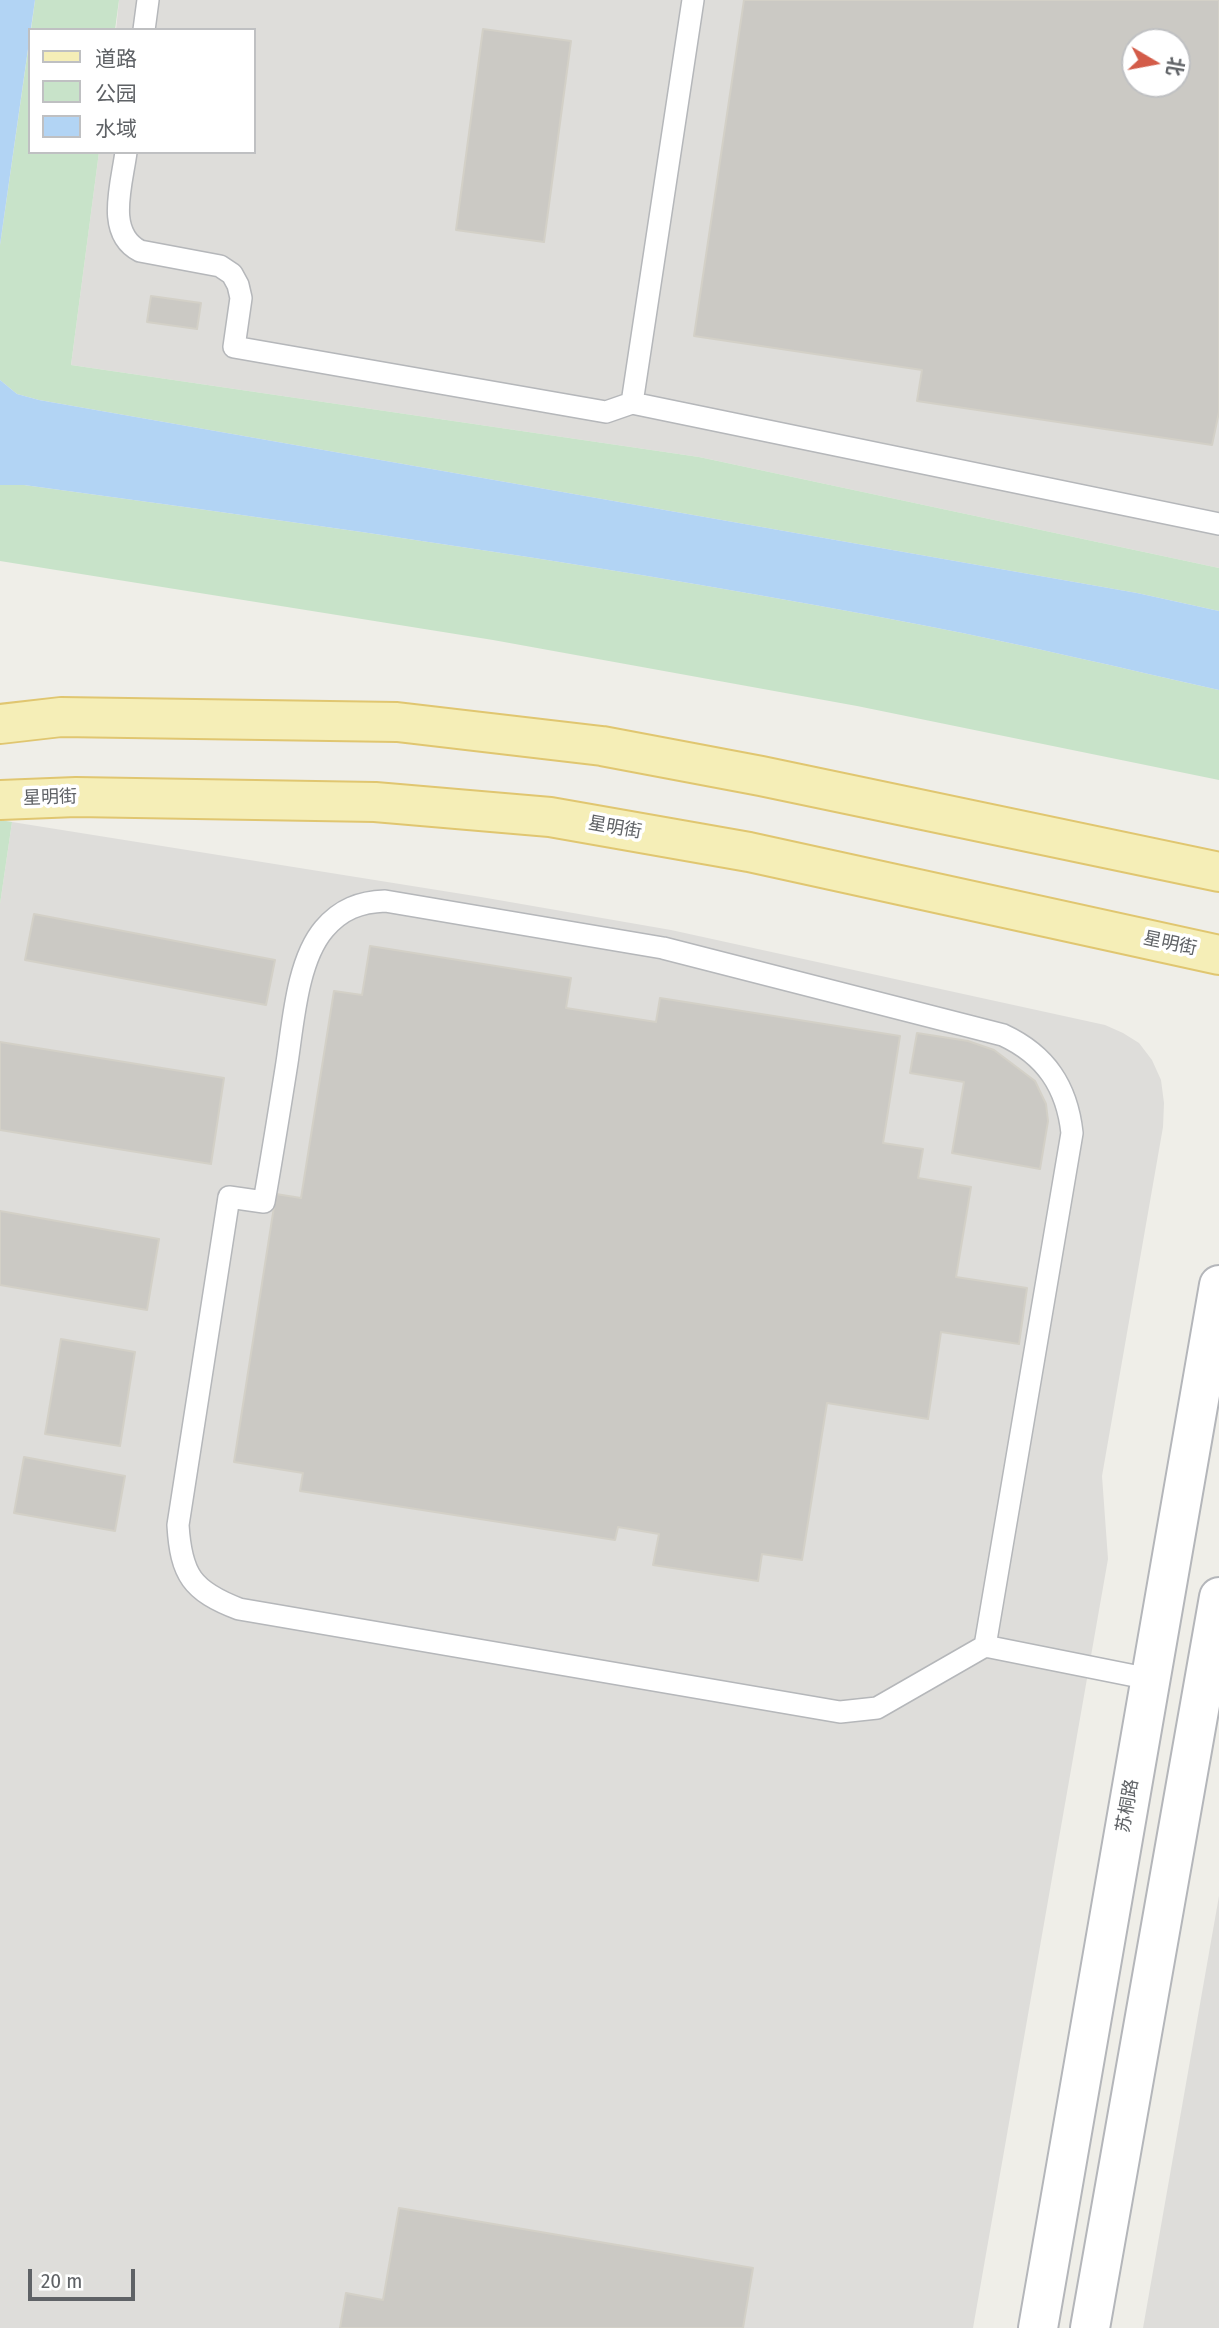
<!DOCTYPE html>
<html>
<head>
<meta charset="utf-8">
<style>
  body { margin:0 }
  #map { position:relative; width:1219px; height:2328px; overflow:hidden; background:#efeee8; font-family:"Fira Sans Condensed","Noto Sans SC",sans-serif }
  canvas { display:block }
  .legend { position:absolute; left:28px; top:28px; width:228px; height:126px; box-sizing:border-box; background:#fff; border:2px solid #bfc0c2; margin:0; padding:9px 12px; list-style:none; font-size:21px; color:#5f6266 }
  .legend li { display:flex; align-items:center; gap:14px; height:35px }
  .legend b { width:35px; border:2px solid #bfc0c2 }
  .north { position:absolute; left:1121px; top:28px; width:70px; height:70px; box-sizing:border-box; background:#fff; border:2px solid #bfc0c2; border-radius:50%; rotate:100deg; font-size:19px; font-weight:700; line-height:28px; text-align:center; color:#5f6266 }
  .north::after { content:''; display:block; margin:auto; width:24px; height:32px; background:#d35c49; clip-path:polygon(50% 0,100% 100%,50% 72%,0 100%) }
  .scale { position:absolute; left:28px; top:2269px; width:107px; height:32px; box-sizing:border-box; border:4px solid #5f6266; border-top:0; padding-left:9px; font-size:21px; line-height:24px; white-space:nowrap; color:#5f6266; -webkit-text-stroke:5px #fff; paint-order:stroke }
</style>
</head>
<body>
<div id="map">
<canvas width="1219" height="2328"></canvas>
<ul class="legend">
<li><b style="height:9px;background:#f5eeb7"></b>道路</li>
<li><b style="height:19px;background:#c8e3c9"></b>公园</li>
<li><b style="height:19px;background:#b2d4f4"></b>水域</li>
</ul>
<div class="north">北</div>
<div class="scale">20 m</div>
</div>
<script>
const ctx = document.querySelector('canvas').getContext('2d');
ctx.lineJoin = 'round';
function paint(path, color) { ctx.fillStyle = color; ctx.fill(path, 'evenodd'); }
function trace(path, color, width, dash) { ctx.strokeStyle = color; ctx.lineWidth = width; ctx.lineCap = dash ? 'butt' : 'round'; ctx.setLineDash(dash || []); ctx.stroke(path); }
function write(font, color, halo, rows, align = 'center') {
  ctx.font = font + ' "Fira Sans Condensed","Noto Sans SC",sans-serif'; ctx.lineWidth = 7; ctx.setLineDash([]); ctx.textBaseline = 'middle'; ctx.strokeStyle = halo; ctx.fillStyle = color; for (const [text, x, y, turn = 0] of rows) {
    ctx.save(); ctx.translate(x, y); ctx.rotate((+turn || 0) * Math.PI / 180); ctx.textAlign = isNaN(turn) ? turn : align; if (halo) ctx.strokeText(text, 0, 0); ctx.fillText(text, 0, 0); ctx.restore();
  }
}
paint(new Path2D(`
  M119,0H1219V568L699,457L71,365L99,152H254V30H116ZM1135,42H1177V84H1135Z
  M12,822L481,897L671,930L1105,1025L1123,1033L1139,1043L1152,1060L1161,1080L1164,1103L1163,1127L1102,1476L1108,1559L973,2328H0V904Z
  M1219,1896V2328H1143Z`), '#deddda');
paint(new Path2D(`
  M35,0H119L115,30H31Z
  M30,36V152H99L71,365L699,457L1219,568V611L1137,593L39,400L17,394L0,380V245Z
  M0,485H24C326,526 628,568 927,626C1025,645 1122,668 1219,690V780L857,706L493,640L0,561Z
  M0,820L12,822L0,904Z`), '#c8e3c9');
paint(new Path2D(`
  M0,0H35L0,245Z
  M0,380L17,394L39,400L1137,593L1219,611V690C1122,668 1025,645 927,626C628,568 326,526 24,485H0Z`), '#b2d4f4');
const building = new Path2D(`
  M744,0H1219V412L1212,445L917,401L922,370L694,336ZM1135,42H1177V84H1135Z
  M483,29L571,41L544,242L456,230Z
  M151,296L201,303L197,329L147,322Z
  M34,914L275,960L266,1005L25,960Z
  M370,946L571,978L566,1008L656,1022L660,998L900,1036L883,1143L923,1149L918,1178L971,1187L956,1277L1027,1288L1019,1344L941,1332L928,1419L827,1403L802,1560L762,1554L758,1581L653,1565L659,1534L618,1527L615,1540L300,1491L303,1473L234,1462L276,1194L301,1198L334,991L362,995Z
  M917,1033L968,1041L994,1050L1035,1081L1046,1104L1048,1121L1040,1169L952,1153L964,1082L910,1073Z
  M0,1042L224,1078L211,1164L0,1130Z
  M0,1211L159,1239L147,1310L0,1285Z
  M61,1339L135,1352L120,1446L45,1434Z
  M24,1457L125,1476L115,1531L14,1513Z
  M399,2208L753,2268L743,2328H340L346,2293L383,2300Z`);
paint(building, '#cbc9c4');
trace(building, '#d3d0c7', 2);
const service = new Path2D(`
  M144,30L148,0
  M126,152C122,184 105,233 140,251L220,266L232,274L238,285L241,298L234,347L606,412L632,403L1219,524
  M632,403L693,0
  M985,1646L1072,1133C1067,1087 1046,1055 1003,1035L663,948L385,901C360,902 341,909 324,929C296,962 293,1027 286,1069C279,1113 272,1157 264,1202L229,1197L178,1525C181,1575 192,1591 239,1609L840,1712L877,1708L985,1646L1150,1679`);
const secondary = new Path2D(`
  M1038,2328L1219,1285
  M1090,2328L1219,1597`);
const primary = new Path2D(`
  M0,724L61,717L397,722L602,746L761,776L1219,872
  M0,800L76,797L375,802L550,817L749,852L1219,955`);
trace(service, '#b5b7ba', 24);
trace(secondary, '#b4b6ba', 42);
trace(primary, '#e0c670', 42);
trace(service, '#fff', 21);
trace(secondary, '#fff', 38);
trace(primary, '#f5eeb7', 38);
write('18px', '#5f6266', '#fff', [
  ["星明街",50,798,-2],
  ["星明街",615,828,10],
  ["星明街",1170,944,12],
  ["苏桐路",1128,1806,-80]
]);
</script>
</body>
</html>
